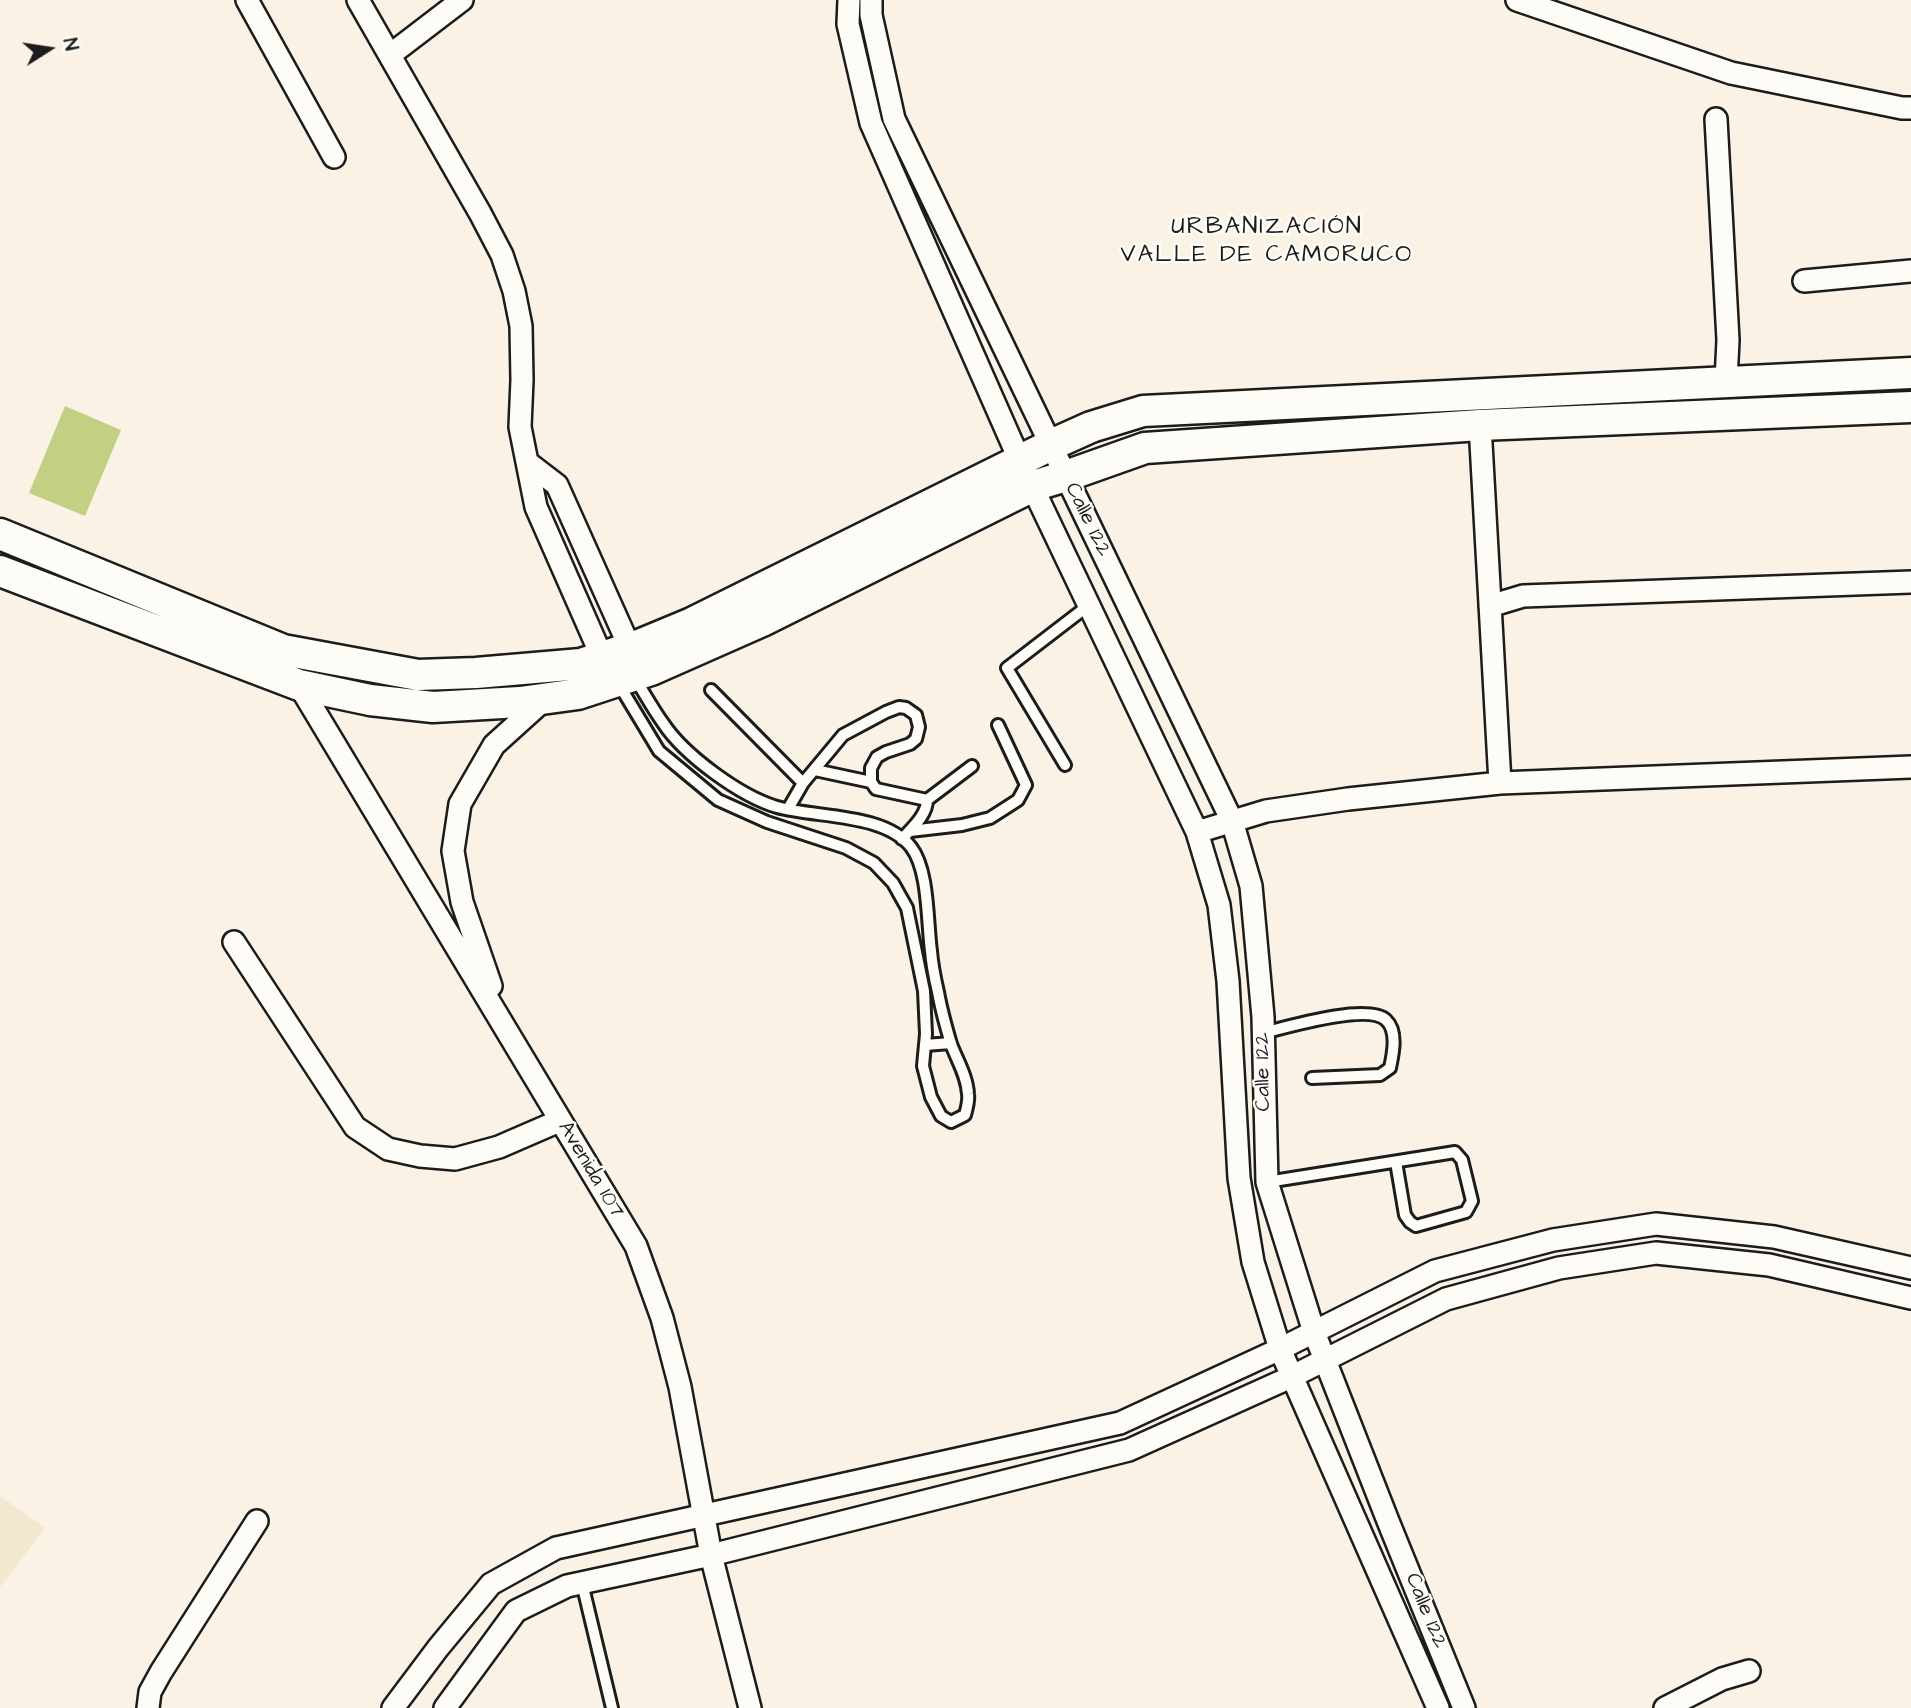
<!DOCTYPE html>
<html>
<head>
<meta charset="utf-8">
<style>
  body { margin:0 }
  #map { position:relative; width:1911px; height:1708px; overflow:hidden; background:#f9f2e5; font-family:"Architects Daughter",sans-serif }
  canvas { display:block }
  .north { position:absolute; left:14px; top:14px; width:70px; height:70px; -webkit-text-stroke:5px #fdfcf7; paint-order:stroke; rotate:78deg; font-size:19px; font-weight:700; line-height:28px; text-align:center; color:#1c1c1c }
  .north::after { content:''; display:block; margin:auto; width:24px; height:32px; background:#1c1c1c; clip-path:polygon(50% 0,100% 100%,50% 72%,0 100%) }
</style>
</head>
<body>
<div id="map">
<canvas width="1911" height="1708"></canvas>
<div class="north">N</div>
</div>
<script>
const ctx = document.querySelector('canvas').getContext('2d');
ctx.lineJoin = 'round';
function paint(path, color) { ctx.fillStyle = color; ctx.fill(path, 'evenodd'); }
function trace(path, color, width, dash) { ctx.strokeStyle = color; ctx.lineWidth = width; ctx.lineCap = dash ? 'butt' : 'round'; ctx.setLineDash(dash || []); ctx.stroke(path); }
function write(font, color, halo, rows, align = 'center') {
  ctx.font = font + ' "Architects Daughter",sans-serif'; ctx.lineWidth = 5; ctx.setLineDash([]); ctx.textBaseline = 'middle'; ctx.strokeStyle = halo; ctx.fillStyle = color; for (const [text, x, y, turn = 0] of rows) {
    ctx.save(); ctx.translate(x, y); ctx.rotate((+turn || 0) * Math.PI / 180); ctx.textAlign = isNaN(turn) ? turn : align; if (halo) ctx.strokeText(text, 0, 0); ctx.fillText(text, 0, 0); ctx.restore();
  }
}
paint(new Path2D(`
  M0,1496L45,1528L0,1587Z`), '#f4e7cf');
paint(new Path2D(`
  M65,406L121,430L85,516L29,493Z`), '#c3d084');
const lane = new Path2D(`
  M618,683L659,751L718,800L767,822L846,848L874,863L893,883L907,908L924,991L926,1034L923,1066L931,1097L941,1116L951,1122L965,1115C967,1108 969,1100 968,1094C967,1076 957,1060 951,1044C946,1027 941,1009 938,992C935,979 932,964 931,951C927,922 929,870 911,847C884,813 817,818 777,807C740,796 684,755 663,723C653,709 644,693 635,678
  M711,690L803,783
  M1065,765L1007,668L1089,605
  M815,770L871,782
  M927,800L972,766
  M788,809L803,783L843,735L886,712L899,707L906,708L916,715L919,727L916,739L910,744L886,752L877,757L871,768V782L876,789L927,800C927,815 912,828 902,839
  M910,831L962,825L990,818L1018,800L1026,785L998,725
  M1263,1033C1287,1027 1368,1003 1386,1020C1398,1031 1393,1054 1390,1068L1380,1075L1312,1078
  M925,1045L951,1043
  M1267,1182L1455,1152L1462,1160L1472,1201L1466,1212L1416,1226L1410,1222L1405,1215L1396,1162
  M582,1583L612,1708`);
const street = new Path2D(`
  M247,0L334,157
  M358,0L480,213L502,255L514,291L521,326L522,380L520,427L536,507L602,657
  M849,0L848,24L871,123L1020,461L1197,832L1219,905L1228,981L1239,1178L1253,1262L1280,1349L1438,1708
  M871,0V15L894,119L1232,821L1251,886L1263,1017L1267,1182L1314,1332L1388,1521L1464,1708
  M1517,0L1731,73L1902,108H1911
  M390,55L462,0
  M1716,119L1728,340L1726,381
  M1804,281L1911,271
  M1480,425L1500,783L1911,767
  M527,462L557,485L630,648
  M1490,606L1523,596L1911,582
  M299,685L636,1246L662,1318L680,1387L711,1555L750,1708
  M1197,832L1266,811L1348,799L1500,783
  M234,942L355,1127L388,1149L420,1156L455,1159L499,1147L559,1121
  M491,986L462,902L453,851L460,804L494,745L546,698
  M148,1708L150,1692L161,1672L257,1521
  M393,1708L438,1648L491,1584L556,1548L1120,1423L1280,1349L1435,1271L1553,1240L1656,1224L1774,1237L1911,1268
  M445,1708L516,1611L567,1586L711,1555L1129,1450L1291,1377L1446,1299L1559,1268L1656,1253L1769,1265L1911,1298
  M1665,1708L1722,1679L1749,1671`);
const secondary = new Path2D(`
  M0,534L283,650L418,675L476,673L581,664L639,645L692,623L1051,445L1091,427L1143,411L1911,373
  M0,571L299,685L370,700L433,707L520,702L578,694L651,670L762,621L1033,486L1066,476L1145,448L1480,425L1911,407`);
trace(lane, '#1c1c1c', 16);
trace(street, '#1c1c1c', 26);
trace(secondary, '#1c1c1c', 35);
trace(lane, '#fdfcf7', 10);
trace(street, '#fdfcf7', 21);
trace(secondary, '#fdfcf7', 30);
write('21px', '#1c1c1c', '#fdfcf7', [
  ["Calle 122",1087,520,64],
  ["Calle 122",1264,1072,-91],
  ["Avenida 107",590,1170,59],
  ["Calle 122",1425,1611,68]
]);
ctx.letterSpacing = '2px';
write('24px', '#1c1c1c', '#fdfcf7', [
  ["URBANIZACIÓN",1267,228],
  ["VALLE DE CAMORUCO",1267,256]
]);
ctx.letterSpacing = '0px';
</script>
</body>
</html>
